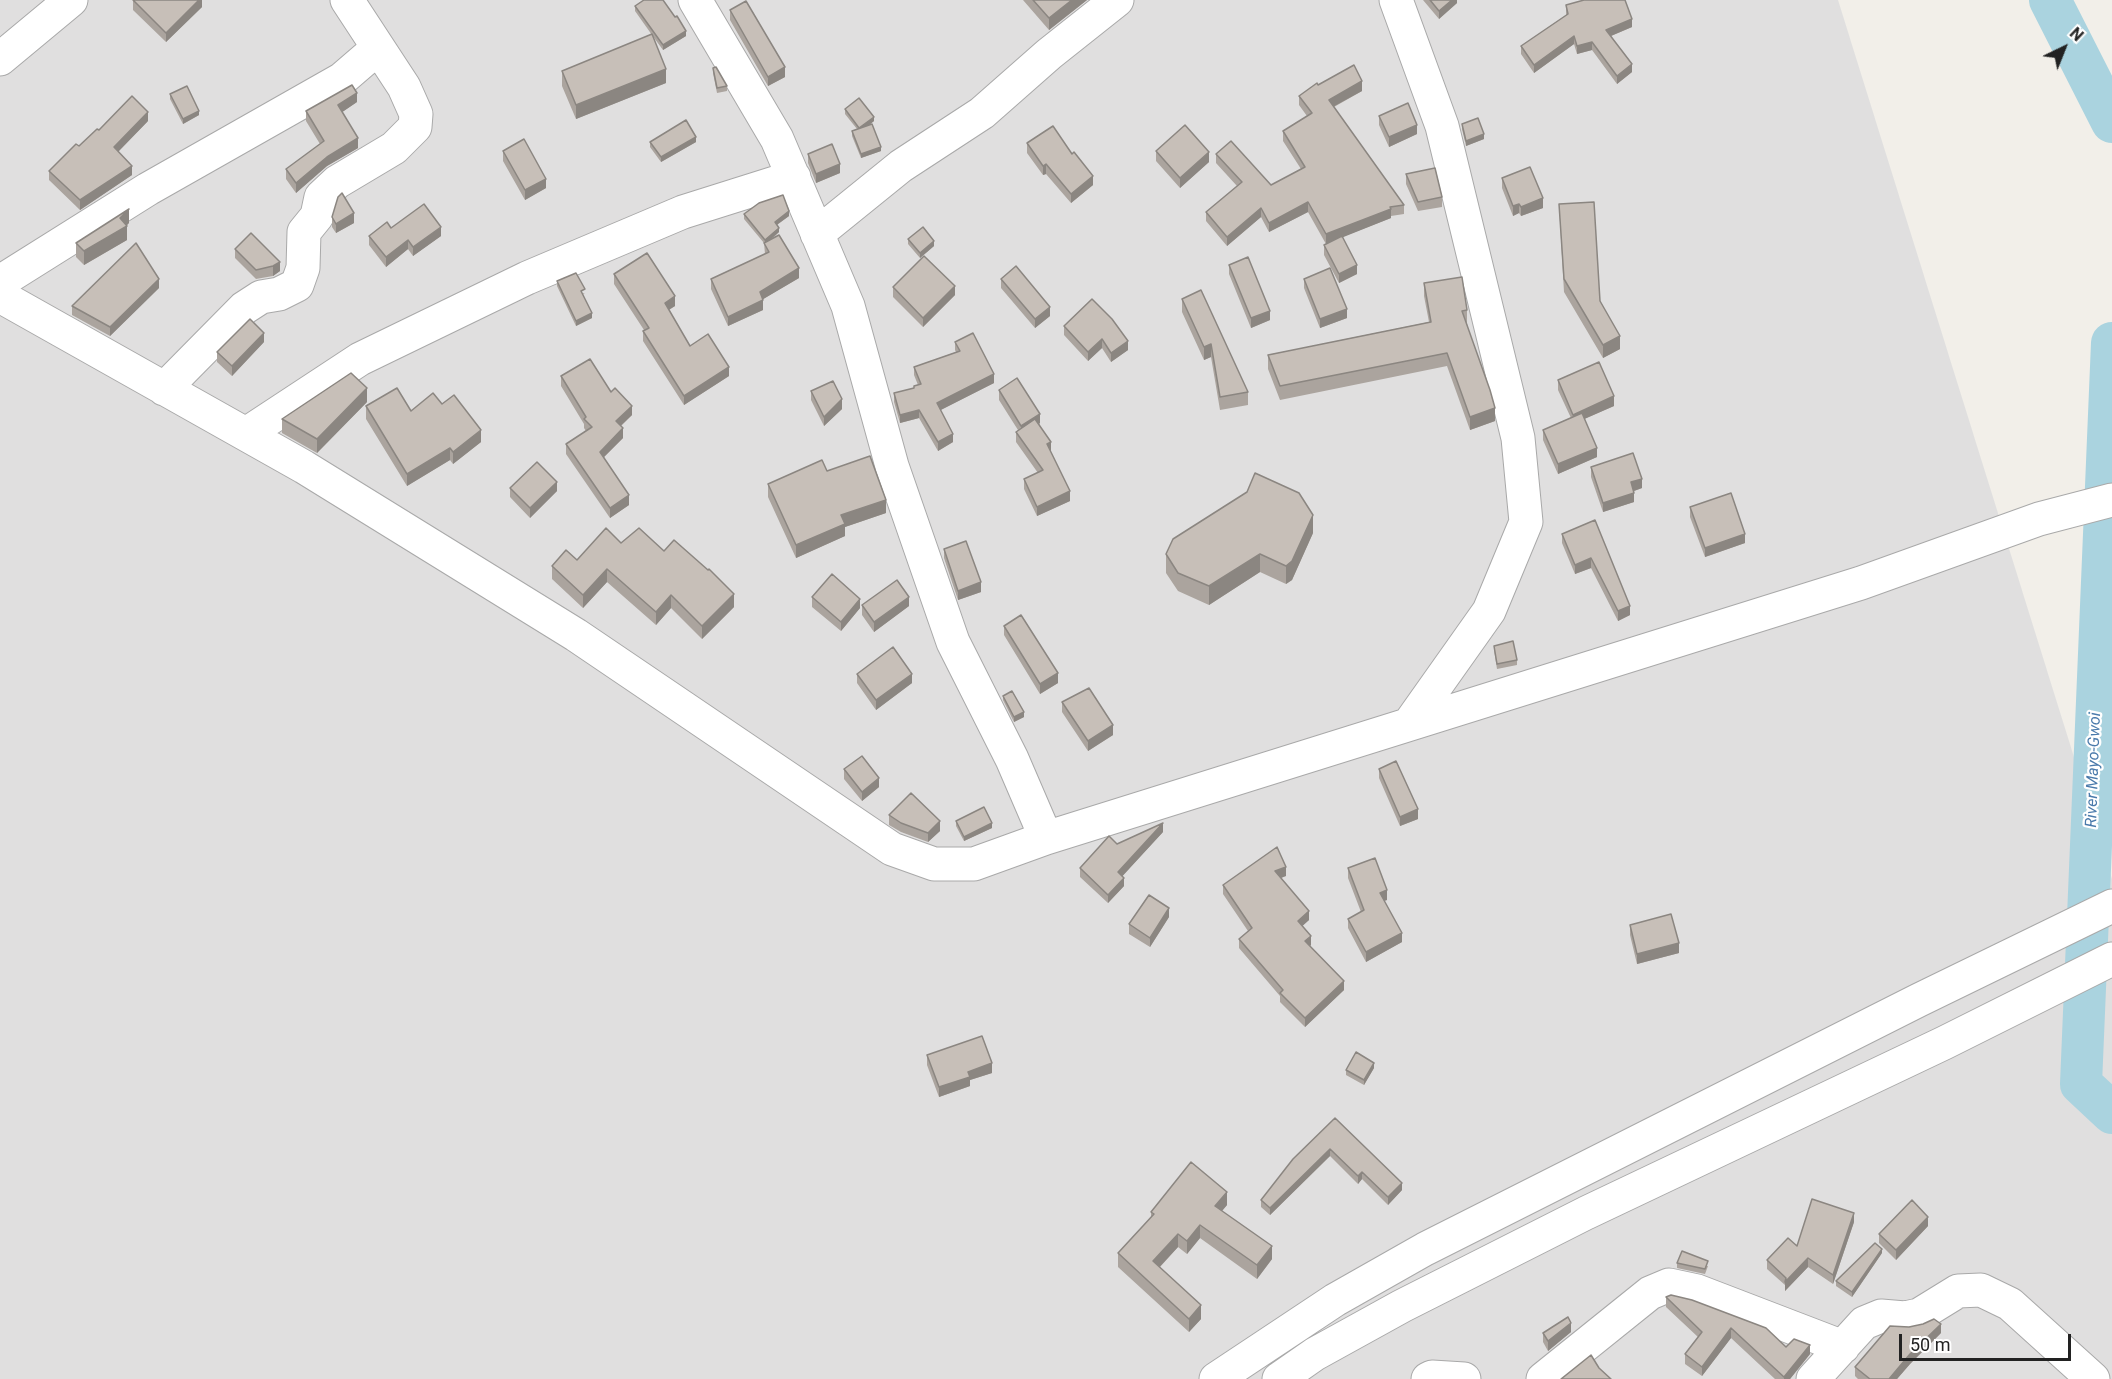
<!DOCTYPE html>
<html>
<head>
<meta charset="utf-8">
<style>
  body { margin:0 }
  #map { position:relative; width:2112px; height:1379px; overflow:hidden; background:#f2efe9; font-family:Roboto,sans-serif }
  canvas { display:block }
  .north { position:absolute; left:2034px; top:18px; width:60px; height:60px; -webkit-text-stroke:4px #fff; paint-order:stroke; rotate:43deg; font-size:16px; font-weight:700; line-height:24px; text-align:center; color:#222 }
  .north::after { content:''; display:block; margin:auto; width:21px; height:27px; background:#222; clip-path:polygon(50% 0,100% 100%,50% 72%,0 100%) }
  .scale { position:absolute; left:1899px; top:1334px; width:172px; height:27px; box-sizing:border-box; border:3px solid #222; border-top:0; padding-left:8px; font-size:18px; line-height:21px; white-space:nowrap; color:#222; -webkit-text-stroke:4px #fff; paint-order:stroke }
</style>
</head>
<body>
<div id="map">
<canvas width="2112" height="1379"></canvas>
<div class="north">N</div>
<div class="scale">50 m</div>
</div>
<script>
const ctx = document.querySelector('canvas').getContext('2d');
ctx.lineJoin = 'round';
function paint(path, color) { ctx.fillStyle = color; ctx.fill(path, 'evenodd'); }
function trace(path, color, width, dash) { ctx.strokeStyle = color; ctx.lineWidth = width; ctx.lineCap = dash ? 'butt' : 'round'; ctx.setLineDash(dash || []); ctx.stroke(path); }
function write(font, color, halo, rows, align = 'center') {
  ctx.font = font + ' Roboto,sans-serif'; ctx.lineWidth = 4.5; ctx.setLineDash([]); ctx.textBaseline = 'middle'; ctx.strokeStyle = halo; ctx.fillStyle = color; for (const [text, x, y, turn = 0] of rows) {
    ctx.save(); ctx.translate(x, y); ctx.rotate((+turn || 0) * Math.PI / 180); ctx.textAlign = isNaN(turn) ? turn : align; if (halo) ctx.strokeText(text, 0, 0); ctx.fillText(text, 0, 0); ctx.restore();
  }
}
paint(new Path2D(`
  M0,0H1838L2112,879V1379H0Z`), '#e0dfdf');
trace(new Path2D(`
  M2050,0L2112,122
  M2112,343L2081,1084L2112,1113`), '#aad3df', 42);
const minor = new Path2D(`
  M695,0L777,139L848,306L892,466L953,642L1012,759L1046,838
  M1396,0L1442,126L1518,438L1526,522L1489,611L1409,724
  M0,59L71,0
  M817,234L901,166L982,113L1049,54L1117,0
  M0,282L148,189L342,79L378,48
  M0,296L304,467L576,635L892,849L934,864H974L1046,838L1861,583L2039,519L2112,500
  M164,389L244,308L261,297L279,294L297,285L303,268L304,232L317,216L321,197L337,182L394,148L415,127L416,114L404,87L347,0
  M246,434L360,359L527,278L683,212L794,177
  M1216,1379L1335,1300L1425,1249L1919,1000L2112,906
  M1279,1379L1315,1354L1402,1306L1586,1213L1944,1043L2112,959
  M1428,1379L1432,1377L1464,1379
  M1543,1379L1650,1293L1669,1285L1697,1291L1843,1347
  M1813,1379L1864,1323L1881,1316L1905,1318L1919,1315L1958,1291L1981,1290L2010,1304L2093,1379`);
trace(minor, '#a9a9a9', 35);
trace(minor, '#fff', 33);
paint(new Path2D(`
  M133,0H202V7L166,42L133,10Z
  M1023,0H1087L1049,30Z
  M1423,0H1457V3L1439,19Z
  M1566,5L1632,27L1611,36L1632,72L1617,84L1592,50L1577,54L1574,44L1534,73L1521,54V46L1566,15Z
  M635,6L686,36L663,50L652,35L666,83L576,119L562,86V71L652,35L635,11Z
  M730,10L785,77L768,86L730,20Z
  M713,68L727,86V91L717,93L713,73Z
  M1318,85L1362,91L1334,107L1404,205V214L1391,216V218L1342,237L1357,274L1339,283L1324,255V245L1326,244L1308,212L1269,232L1261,217L1227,246L1206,221V212L1237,186L1216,163V154L1271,185L1301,169L1283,141V131L1307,116L1299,105V96Z
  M170,94L199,115L183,124L170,99Z
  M357,102L342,112L358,148L327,166L296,193L286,179V169L320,144L306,121V111Z
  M845,109L874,121L870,124L881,151L861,158L852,136V131L857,129L845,114Z
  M1379,116L1417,134L1389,147L1379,125Z
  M148,121L118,152L132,175L80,210L49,180V171L79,146Z
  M1462,124L1484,139L1466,146L1462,129Z
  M650,142H696L661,162L650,147Z
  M1027,143L1093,185L1071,203L1046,174L1043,175L1027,153Z
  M503,151L546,188L525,200L503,161Z
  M1156,151L1209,162L1180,188L1156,161Z
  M808,154L840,173L816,183L808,163Z
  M1406,174L1442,197V207L1418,211L1406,184Z
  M1502,178L1543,208L1521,216L1519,213L1513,216L1502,188Z
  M1559,205L1620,349L1603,358L1564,292Z
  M744,214L789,216L777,225L779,232L772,239L799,278L763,299V310L728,326L711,289V279L765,254L764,243L744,219Z
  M332,217L354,223L336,233L332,227Z
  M129,223L127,225V240L84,265L76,257V243Z
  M391,228L441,236L413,256L408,249L386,267L369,245V236Z
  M908,239L934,246L920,258L908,244Z
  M235,249L280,262V271L273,276L256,279L235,258Z
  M1229,265L1270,320L1251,328L1229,274Z
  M614,274L675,306L669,310L690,346L729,376L684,405L643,341V331L644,330L614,284Z
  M1001,279L1050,316L1035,328L1001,288Z
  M1304,279L1347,318L1320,328L1304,288Z
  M557,281L585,294H583L592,318L576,326L557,286Z
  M1424,283L1467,310V324L1495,421L1470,430L1447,366L1280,400L1268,369V355L1429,322L1424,296Z
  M893,287L955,295L923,327L893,297Z
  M159,288L110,336L72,315V306Z
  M1092,299L1128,350L1111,362L1102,348L1088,361L1064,335V326Z
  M1182,299L1248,392V405L1220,410L1211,357L1204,360L1182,312Z
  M264,342L232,376L217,362V352Z
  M955,342L994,383L940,410L953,442L938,451L919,418L900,423L894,402V393L914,389V386L918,385L914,375V367L956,352L955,350Z
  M561,376L611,392L632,415L621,426L623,438L604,457L629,505L610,518L566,454V444L586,431L584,428V424L561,386Z
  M1558,380L1614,406L1584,419L1597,457L1558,474L1543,440V430L1571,418L1558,390Z
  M999,390L1040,423L1039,424L1051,452L1070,501L1037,516L1024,489V479L1038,473L1016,442V432L1018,430L999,400Z
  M811,391L842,409L824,426L811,400Z
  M367,402L317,453L282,433V419Z
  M442,404L481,442L453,464L450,460L407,486L366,419V406L411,411Z
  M1591,467L1642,488L1634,491V502L1603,512L1591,477Z
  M827,471L886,513L845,527V536L796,558L768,497V484Z
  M510,488L557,491L530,518L510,497Z
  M1690,507L1745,543L1705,557L1690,517Z
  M1595,520L1630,615L1618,621L1591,568L1575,574L1562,543V534Z
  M1313,533L1292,580L1286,584L1260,572L1209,605L1178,591L1166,573V554Z
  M621,543L664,551L734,607L702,639L671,608L656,625L607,582L583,608L552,579V566L577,560Z
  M944,549L981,592L958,600L944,558Z
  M812,597L860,608L841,631L812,607Z
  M862,605L909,606L874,632L862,615Z
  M1004,626L1058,683L1040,694L1004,635Z
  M1494,646L1517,660V665L1497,669L1494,650Z
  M857,674L912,683L876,710L857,683Z
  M1003,696L1024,717L1014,722L1003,700Z
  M1062,702L1113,735L1088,751L1062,712Z
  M844,769L879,787L862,801L844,779Z
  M1379,769L1418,819L1400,826L1379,778Z
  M889,815L940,831L928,842L901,832L889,825Z
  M956,821L992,828L964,841L956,826Z
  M1163,832L1122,876L1124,886L1108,903L1080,877V868L1117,844Z
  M1348,868L1387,900L1384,901L1402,942L1366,962L1348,928V919L1361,912L1348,878Z
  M1286,876L1281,878L1309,920L1302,926L1311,945L1310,946L1344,990L1305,1027L1280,1002V996L1239,948V939L1248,931L1223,894V885Z
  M1169,917L1150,947L1129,934V924Z
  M1630,925L1679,953L1637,964L1630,935Z
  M927,1055L992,1073L970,1080V1086L939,1097L927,1065Z
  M1374,1068L1364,1085L1346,1075V1070Z
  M1335,1118L1402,1190L1388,1205L1362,1179L1358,1184L1330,1156L1270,1215L1261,1207V1200Z
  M1227,1205L1222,1211L1272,1259L1257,1279L1200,1238L1187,1254L1178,1247L1160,1267L1201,1319L1189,1332L1118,1267V1253L1151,1218V1212Z
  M1854,1222L1833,1284L1808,1267L1785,1291V1285L1767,1269V1260L1797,1246Z
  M1928,1226L1896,1260L1879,1243V1234Z
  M1882,1253L1852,1297L1836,1286V1281Z
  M1677,1263L1708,1266L1705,1274L1677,1268Z
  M1666,1297L1786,1347L1810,1354L1790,1379H1775L1731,1338L1702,1376L1685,1364V1354L1698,1337L1666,1307Z
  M1571,1332L1548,1351L1543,1342V1333Z
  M1941,1333L1910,1364L1897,1379H1858L1855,1376V1367Z`), '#aba49e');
paint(new Path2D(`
  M199,0H202V7L166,42V33Z
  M1072,0H1087L1049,30V18Z
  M1452,0H1457V3L1439,19V11Z
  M1632,19V27L1606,38V30Z
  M686,31V36L663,50V45Z
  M1574,36V44L1534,73V65Z
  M1592,42V50L1577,54V46Z
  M1632,64V72L1617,84V76Z
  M785,67V77L768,86V77Z
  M666,69V83L576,119V105Z
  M1362,81V91L1329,109V100Z
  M357,93V102L338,115V105Z
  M199,111V115L183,124V119Z
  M148,112V121L114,156V147Z
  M874,117V121L859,133V128Z
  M1417,125V134L1389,147V137Z
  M1484,134V139L1466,146V141Z
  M696,137V142L661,162V157Z
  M358,138V148L327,166L296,193V183L327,157Z
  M881,147V151L861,158V154Z
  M1209,152V162L1180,188V178Z
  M840,164V173L816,183V174Z
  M1046,164V174L1043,175V166Z
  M132,166V175L80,210V200Z
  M1093,176V185L1071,203V194Z
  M546,179V188L525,200V190Z
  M1543,198V208L1521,216V207Z
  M1308,202V212L1269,232V223Z
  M1519,204V213L1513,216V206Z
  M1261,208V217L1227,246V237Z
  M129,209V223L125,227L127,226V240L84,265V251Z
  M1391,209V218L1326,244V234Z
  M789,211V216L775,226V222Z
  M354,213V223L336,233V224Z
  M441,227V236L413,256V247Z
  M779,228V232L765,244V240Z
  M408,240V249L386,267V257Z
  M934,241V246L920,258V253Z
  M280,262V271L273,276V266Z
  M1357,265V274L1339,283V274Z
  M799,268V278L760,301V292Z
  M159,279V288L110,336V327Z
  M955,286V295L923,327V318Z
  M675,296V306L665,312V303Z
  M763,300V310L728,326V317Z
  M1050,307V316L1035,328V319Z
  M1347,309V318L1320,328V319Z
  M1270,311V320L1251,328V318Z
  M592,313V318L576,326V321Z
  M264,333V342L232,376V366Z
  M1620,336V349L1603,358V345Z
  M1102,339V348L1088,361V352Z
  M1128,341V350L1111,362V353Z
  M1211,344V357L1204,360V347Z
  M729,367V376L684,405V396Z
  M994,374V383L937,412V403Z
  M367,388V402L317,453V439Z
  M1614,396V406L1573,424V415Z
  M842,399V409L824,426V417Z
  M632,406V415L616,430V421Z
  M1495,408V421L1470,430V417Z
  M919,410V418L900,423V415Z
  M1040,414V423L1021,435V426Z
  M623,428V438L600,461V452Z
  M481,430V442L453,464V452Z
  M953,434V442L938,451V442Z
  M1051,442V452L1047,444Z
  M450,448V460L407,486V474Z
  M1597,448V457L1558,474V464Z
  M1642,479V488L1631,492V482Z
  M557,482V491L530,518V508Z
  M1070,491V501L1037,516V507Z
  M1634,493V502L1603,512V503Z
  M629,495V505L610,518V508Z
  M886,500V513L845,527V536L796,558V545L841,515Z
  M1313,515V533L1292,580L1286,584V566Z
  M1745,534V543L1705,557V548Z
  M1260,554V572L1209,605V586Z
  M1591,558V568L1575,574V565Z
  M607,569V582L583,608V595Z
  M981,582V592L958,600V591Z
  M734,594V607L702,639V626Z
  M671,595V608L656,625V612Z
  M909,597V606L874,632V622Z
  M860,599V608L841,631V622Z
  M1630,606V615L1618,621V611Z
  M1058,673V683L1040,694V684Z
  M912,674V683L876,710V700Z
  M1024,712V717L1014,722V717Z
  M1113,725V735L1088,751V741Z
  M879,778V787L862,801V792Z
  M1418,809V819L1400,826V817Z
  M940,821V831L928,842V833Z
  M992,823V828L964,841V837Z
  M1163,823V832L1118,881V872Z
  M1286,867V876L1275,880V871Z
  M1124,878V886L1108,903V895Z
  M1387,890V900L1380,902V893Z
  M1169,908V917L1150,947V938Z
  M1309,911V920L1298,930V921Z
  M1402,933V942L1366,962V952Z
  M1311,936V945L1305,950V941Z
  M1679,943V953L1637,964V954Z
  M1344,981V990L1305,1027V1018Z
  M992,1063V1073L970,1080V1086L939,1097V1087L968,1072Z
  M1374,1063V1068L1364,1085V1080Z
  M1330,1149V1156L1270,1215V1208Z
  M1362,1172V1179L1358,1184V1176Z
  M1402,1183V1190L1388,1205V1197Z
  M1227,1192V1205L1215,1219V1206Z
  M1854,1213V1222L1833,1284V1275Z
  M1928,1217V1226L1896,1260V1250Z
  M1200,1225V1238L1187,1254V1241Z
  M1178,1234V1247L1153,1274V1261Z
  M1272,1246V1259L1257,1279V1265Z
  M1882,1249V1253L1852,1297V1292Z
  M1808,1258V1267L1785,1291V1282Z
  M1201,1305V1319L1189,1332V1319Z
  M1571,1323V1332L1548,1351V1341Z
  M1941,1324V1333L1910,1364L1897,1379H1889L1910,1354Z
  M1731,1328V1338L1702,1376V1367Z
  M1810,1345V1354L1790,1379H1784V1377Z`), '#8b8681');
const building = new Path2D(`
  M133,0H199L166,33Z
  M644,0H663L675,17L677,16L686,31L663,45L635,6Z
  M1033,0H1072L1049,18Z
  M1430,0H1452L1439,11Z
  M1584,0H1625L1632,19L1606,30L1632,64L1617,76L1592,42L1577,46L1574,36L1534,65L1521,46L1568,14L1566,5Z
  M746,1L785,67L768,77L730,10Z
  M652,34L666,69L576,105L562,71Z
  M1354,65L1362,81L1329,100L1404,205L1390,207L1391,209L1326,234L1308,202L1269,223L1261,208L1227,237L1206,212L1242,182L1216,154L1231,141L1271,185L1305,167L1283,131L1312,113L1299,96L1317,83L1318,85Z
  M716,67L727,86L717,88L713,68Z
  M352,85L357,93L338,105L358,138L327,157L296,183L286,169L324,141L306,111Z
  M187,86L199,111L183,119L170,94Z
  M132,96L148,112L114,147L132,166L80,200L49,171L76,144L79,146L97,129L99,130Z
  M859,98L874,117L859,128L845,109Z
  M1408,103L1417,125L1389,137L1379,116Z
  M1478,118L1484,134L1466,141L1462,124Z
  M686,120L696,137L661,157L650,142Z
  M872,124L881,147L861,154L852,131Z
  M1185,125L1209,152L1180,178L1156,151Z
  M1053,126L1072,154L1074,152L1093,176L1071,194L1046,164L1043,166L1027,143Z
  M524,139L546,179L525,190L503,151Z
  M832,144L840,164L816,174L808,154Z
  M1530,167L1543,198L1521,207L1519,204L1513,206L1502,178Z
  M1435,168L1442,197L1418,202L1406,174Z
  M342,193L354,213L336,224L332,217L338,197Z
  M783,195L789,211L775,222L779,228L765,240L744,214L759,203Z
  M1594,202L1600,301L1620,336L1603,345L1564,279L1559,204Z
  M424,204L441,227L413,247L408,240L386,257L369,236L387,222L391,228Z
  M129,209L120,218L127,226L84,251L76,243Z
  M923,227L934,241L920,253L908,239Z
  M251,233L280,262L273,266L256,270L235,249Z
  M779,235L799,268L760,292L763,300L728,317L711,279L769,252L764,243Z
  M1342,236L1357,265L1339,274L1324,245Z
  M136,243L159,279L110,327L72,306Z
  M647,253L675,296L665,303L690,346L708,334L729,367L684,396L643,331L649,328L614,274Z
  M924,256L955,286L923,318L893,287Z
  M1248,257L1270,311L1251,318L1229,265Z
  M1016,266L1050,307L1035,319L1001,279Z
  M1330,268L1347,309L1320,319L1304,279Z
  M576,273L585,289L581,291L592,313L576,321L557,281Z
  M1462,277L1467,310L1462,311L1490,390L1495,408L1470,417L1447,353L1280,386L1268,355L1431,322L1424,283Z
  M1201,290L1248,392L1220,397L1211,344L1204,347L1182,299Z
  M1092,299L1112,319L1128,341L1111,353L1102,339L1088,352L1064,326Z
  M250,319L264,333L232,366L217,352Z
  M973,333L994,374L937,403L953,434L938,442L919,410L900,415L894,393L914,388V386L921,384L914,367L960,351L955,342Z
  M590,359L611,392L615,388L632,406L616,421L623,428L600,452L629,495L610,508L566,444L592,427L584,419L586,417L561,376Z
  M1599,362L1614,396L1573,415L1558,380Z
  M351,373L367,388L317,439L282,419Z
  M1017,378L1040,414L1021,426L999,390Z
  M833,381L842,399L824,417L811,391Z
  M397,388L411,411L433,393L442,404L454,395L481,430L453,452L450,448L407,474L366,406Z
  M1582,413L1597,448L1558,464L1543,430Z
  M1035,419L1051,442L1047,444L1070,491L1037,507L1024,479L1043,470L1016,432Z
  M1633,453L1642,479L1631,482L1634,493L1603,503L1591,467Z
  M870,456L886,500L841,515L845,524L796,545L768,484L822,460L827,471Z
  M537,462L557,482L530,508L510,488Z
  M1255,473L1299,493L1313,515L1292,561L1286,566L1260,554L1209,586L1178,573L1166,554L1173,539L1247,492Z
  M1731,493L1745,534L1705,548L1690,507Z
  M1595,520L1630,606L1618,611L1591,558L1575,565L1562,534Z
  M606,528L621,543L639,528L664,551L674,540L708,570L709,569L734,594L702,626L671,595L656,612L607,569L583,595L552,566L566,550L577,560Z
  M966,541L981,582L958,591L944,549Z
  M832,574L860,599L841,622L812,597Z
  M897,580L909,597L874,622L862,605Z
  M1021,615L1058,673L1040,684L1004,626Z
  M1513,641L1517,660L1497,664L1494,646Z
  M893,647L912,674L876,700L857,674Z
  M1089,688L1113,725L1088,741L1062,702Z
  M1012,691L1024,712L1014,717L1003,696Z
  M862,756L879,778L862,792L844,769Z
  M1396,761L1418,809L1400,817L1379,769Z
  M911,793L940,821L928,833L901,823L889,815Z
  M984,807L992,823L964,837L956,821Z
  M1163,823L1118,872L1124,878L1108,895L1080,868L1109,836L1117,844Z
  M1277,847L1286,867L1275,871L1309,911L1298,921L1311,936L1305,941L1344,981L1305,1018L1280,993L1283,990L1239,939L1252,928L1223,885Z
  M1375,858L1387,890L1380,893L1402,933L1366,952L1348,919L1364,910L1348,868Z
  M1149,895L1169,908L1150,938L1129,924Z
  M1671,914L1679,943L1637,954L1630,925Z
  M982,1036L992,1063L968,1072L970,1077L939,1087L927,1055Z
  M1356,1052L1374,1063L1364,1080L1346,1070Z
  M1335,1118L1402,1183L1388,1197L1362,1172L1358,1176L1330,1149L1270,1208L1261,1200L1293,1159Z
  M1191,1162L1227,1192L1215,1206L1272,1246L1257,1265L1200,1225L1187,1241L1178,1234L1153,1261L1201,1305L1189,1319L1118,1253L1154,1214L1151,1212Z
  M1812,1199L1854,1213L1833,1275L1808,1258L1785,1282L1786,1278L1767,1260L1788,1238L1797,1246Z
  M1912,1200L1928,1217L1896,1250L1879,1234Z
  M1875,1243L1882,1249L1852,1292L1836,1281Z
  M1682,1251L1708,1261L1705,1269L1677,1263Z
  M1671,1295L1692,1300L1766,1328L1786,1347L1794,1339L1810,1345L1784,1377L1731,1328L1702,1367L1685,1354L1702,1332L1666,1297Z
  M1568,1317L1571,1323L1548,1341L1543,1333Z
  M1934,1319L1941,1324L1910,1354L1889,1379H1870L1855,1367L1890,1326L1909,1327L1923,1324Z
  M1591,1355L1599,1368L1611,1379H1561Z`);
paint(building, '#c7bfb8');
trace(building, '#8b8681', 1.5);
write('italic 16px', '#4a7aab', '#fff', [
  ["River Mayo-Gwoi",2094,770,-88]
]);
</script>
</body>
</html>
